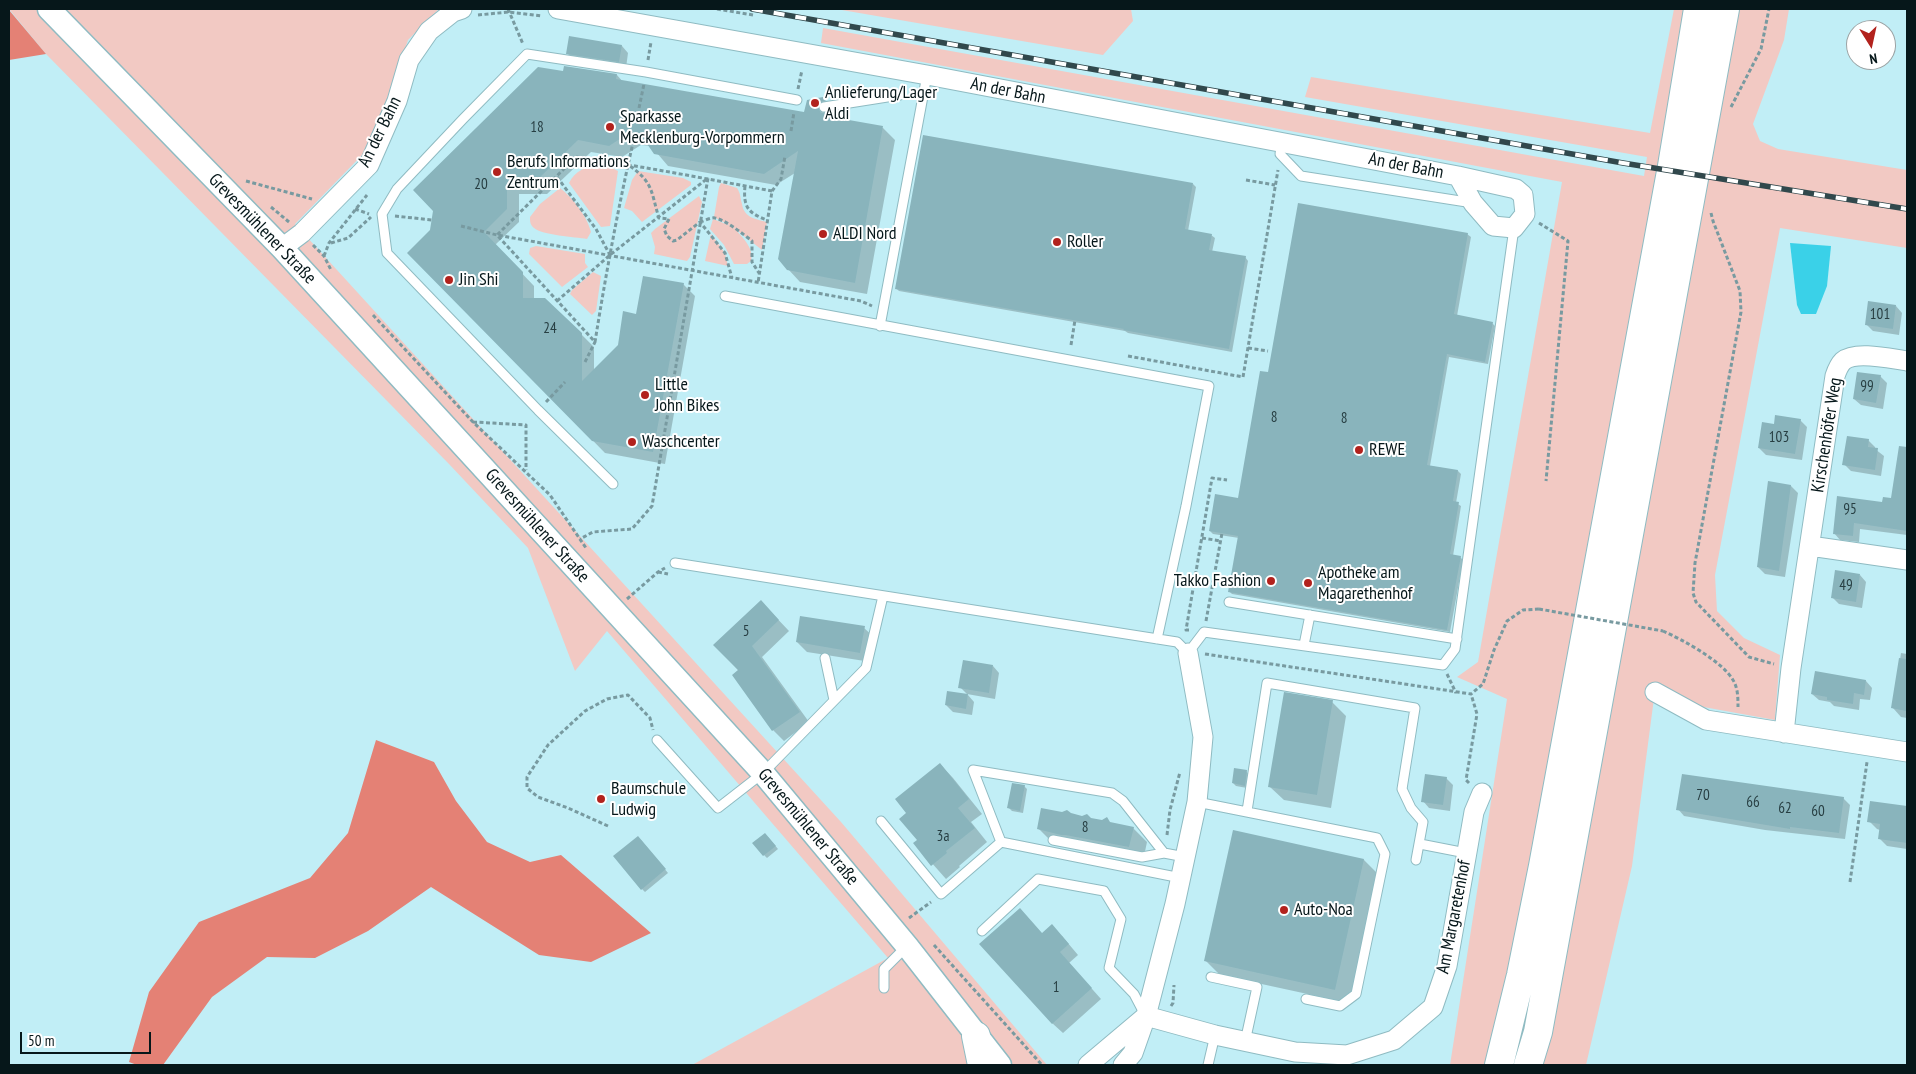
<!DOCTYPE html>
<html>
<head>
<meta charset="utf-8">
<style>
  body { margin:0 }
  #map { position:relative; width:1916px; height:1074px; overflow:hidden; background:#c1eef6; font-family:"PT Sans Narrow",sans-serif }
  canvas { display:block }
  .frame { position:absolute; inset:0; border:10px solid #06171a; pointer-events:none }
  .north { position:absolute; left:1846px; top:20px; width:50px; height:50px; box-sizing:border-box; background:#fff; border:1px solid #9ba2a3; border-radius:50%; rotate:170deg; font-size:14px; font-weight:700; line-height:20px; text-align:center; color:#06171a }
  .north::after { content:''; display:block; margin:auto; width:18px; height:22px; background:#b2221d; clip-path:polygon(50% 0,100% 100%,50% 72%,0 100%) }
  .scale { position:absolute; left:20px; top:1032px; width:131px; height:22px; box-sizing:border-box; border:2px solid #06171a; border-top:0; padding-left:6px; font-size:15px; line-height:18px; white-space:nowrap; color:#06171a; -webkit-text-stroke:4px #fff; paint-order:stroke }
</style>
</head>
<body>
<div id="map">
<canvas width="1916" height="1074"></canvas>
<div class="frame"></div>
<div class="north">N</div>
<div class="scale">50 m</div>
</div>
<script>
const ctx = document.querySelector('canvas').getContext('2d');
ctx.lineJoin = 'round';
function paint(path, color) { ctx.fillStyle = color; ctx.fill(path, 'evenodd'); }
function trace(path, color, width, dash) { ctx.strokeStyle = color; ctx.lineWidth = width; ctx.lineCap = dash ? 'butt' : 'round'; ctx.setLineDash(dash || []); ctx.stroke(path); }
function write(font, color, halo, rows, align = 'center') {
  ctx.font = font + ' "PT Sans Narrow",sans-serif'; ctx.lineWidth = 4; ctx.setLineDash([]); ctx.textBaseline = 'middle'; ctx.strokeStyle = halo; ctx.fillStyle = color; for (const [text, x, y, turn = 0] of rows) {
    ctx.save(); ctx.translate(x, y); ctx.rotate((+turn || 0) * Math.PI / 180); ctx.textAlign = isNaN(turn) ? turn : align; if (halo) ctx.strokeText(text, 0, 0); ctx.fillText(text, 0, 0); ctx.restore();
  }
}
paint(new Path2D(`
  M9,9H439L408,40L387,103L366,151L295,224L841,822L1047,1065H692L888,958L607,631L575,671L528,548L449,464L46,54Z
  M836,9H1131L1133,21L1103,55Z
  M1674,9H1789L1784,40L1753,124L1760,141L1778,149L1907,170V248L1780,228L1715,575L1717,611L1744,638L1780,655L1775,720L1654,698L1632,866L1586,1065H1450L1507,699L1457,677L1478,662L1562,182L821,43L823,28L1644,176L1647,157L1305,97L1311,77L1650,133Z
  M598,165L608,166L618,171L610,226L601,227L569,183C575,171 586,166 598,165Z
  M638,171L683,178L691,182V185L642,222L632,211L624,208L632,180Z
  M721,183L737,188C741,194 740,198 742,204C744,218 756,219 767,222L762,250L733,227C741,236 755,248 751,261L747,264H734L724,245L710,229L713,219L731,226L714,217L719,187Z
  M560,188C573,198 587,216 591,232L587,239C575,237 542,235 534,228C530,225 530,221 530,217L540,204Z
  M699,196L702,202L690,257L687,261L654,254L655,247L651,233L655,229Z
  M711,234L725,253L728,266L705,261Z
  M536,246L585,254V263L588,267L562,287L529,254L530,248Z
  M593,272L601,276L596,311L592,315L570,294L572,290Z`), '#f2c9c3');
paint(new Path2D(`
  M9,10L46,54L9,60Z
  M376,740L434,762L456,801L487,842L530,862L561,855L651,933L591,962L539,955L431,887L368,931L315,958L267,957L212,997L163,1065H137L129,1062L149,992L199,922L310,878L348,833Z`), '#e48175');
paint(new Path2D(`
  M1790,243L1831,246L1827,286L1816,314H1801L1797,305Z`), '#3ad1e8');
paint(new Path2D(`
  M622,46L628,53L626,68L574,60L567,53Z
  M564,72L617,75L623,82L805,114L823,98L835,110V113L832,115L830,118L883,128L895,140L867,294L800,282L788,269L795,173L776,185L668,166L651,146L641,145L622,157L591,152L547,194H519V222L495,245L534,286V299L581,334L594,347V371L619,346L637,315L683,284L695,296L665,464L605,453L409,253L431,231Z
  M1193,184L1196,187L1188,231L1211,235L1215,238L1212,252L1245,257L1248,261L1232,352L1128,333L1125,331L899,291L896,288Z
  M1467,234L1471,237L1457,316L1492,323L1495,326L1488,364L1449,357L1430,466L1458,471L1461,474L1456,503L1461,506L1453,556L1460,557L1463,560L1450,632L1232,594L1229,591L1239,538L1213,534L1210,531L1239,500L1269,374Z
  M1896,306L1902,313L1899,335L1873,331L1866,324Z
  M1880,376L1887,383L1883,409L1861,405L1854,399Z
  M1800,420L1807,427L1802,460L1766,455L1759,448L1775,425Z
  M1868,440L1875,447V449L1884,456L1881,476L1851,471L1844,464Z
  M1907,458V535L1860,529L1859,542L1840,540L1834,533L1883,503L1893,499Z
  M1769,483L1791,486L1798,493L1785,577L1765,574L1758,567Z
  M1860,575L1866,582L1862,608L1839,604L1832,597Z
  M771,612L789,631L762,657L809,722L784,741L773,730L733,675L739,671L715,645Z
  M864,628L875,638L871,662L807,652L797,642Z
  M1901,653L1907,654V718L1901,717L1893,708Z
  M993,666L999,673L995,699L967,694L960,687Z
  M1866,681L1872,688L1870,700L1860,699L1859,710L1834,706L1830,702L1819,700L1812,694Z
  M968,695L974,702L972,715L953,712L946,705Z
  M1332,702L1346,716L1331,808L1284,800L1270,787Z
  M940,764L953,778L982,814L971,822L987,842L959,866L960,867L946,879L915,844L918,841L908,814Z
  M1246,771L1249,775L1247,788L1236,786L1233,783Z
  M1446,778L1453,785L1450,811L1429,808L1423,801Z
  M1024,786L1027,789L1023,813L1012,811L1009,808Z
  M1843,798L1850,805L1845,839L1765,830L1684,816L1678,809Z
  M1871,803L1907,808V849L1887,846L1879,838L1880,830L1877,829L1869,821Z
  M1091,819L1133,828L1147,842L1143,861L1052,842L1038,828Z
  M1234,831L1364,860L1378,874L1349,1003L1220,975L1206,961Z
  M768,837L778,849L767,858L764,855Z
  M641,840L668,873L645,892L642,889Z
  M1042,934L1062,936L1078,955L1069,963L1101,999L1063,1033L1052,1023Z`), '#0003');
paint(new Path2D(`
  M569,36L622,45L619,62L566,54Z
  M564,66L617,74L616,79L804,112L807,100L823,97L824,101L820,102L818,107L821,113H826V116L883,126L855,283L787,270L778,259L798,151L764,174L654,154L641,135L629,133L609,146L578,140L535,182H507V209L484,232L523,272V298H545L582,333V381L618,345L623,311L636,314L643,276L684,283L653,452L592,441L407,253L430,230L433,211L413,190L538,67L563,71Z
  M923,135L1193,183L1185,229L1212,234L1209,250L1246,256L1229,349L1123,330L1124,329L895,289Z
  M1298,203L1468,233L1454,314L1493,322L1485,362L1447,354L1427,465L1458,470L1453,501L1459,502L1450,554L1461,556L1447,630L1228,592L1238,536L1209,531L1215,494L1238,498L1260,371L1268,372Z
  M1868,301L1896,305L1893,329L1865,325Z
  M1857,372L1881,375L1876,403L1853,399Z
  M1775,415L1801,419L1795,454L1758,448L1762,422L1774,424Z
  M1847,436L1869,439L1868,447L1878,448L1875,470L1842,465Z
  M1899,446L1907,447V531L1854,523L1853,536L1833,534L1837,496L1882,502L1883,497L1891,498Z
  M1768,481L1791,485L1779,571L1757,567Z
  M1835,570L1860,574L1856,602L1831,598Z
  M761,600L779,620L752,646L800,712L772,731L732,675L738,670L713,645Z
  M800,616L865,626L860,653L796,642Z
  M1899,658L1907,659L1906,711L1891,708Z
  M963,660L993,665L989,693L958,688Z
  M1815,671L1866,680L1864,695L1854,693L1853,704L1827,700V697L1811,694Z
  M947,691L968,694L966,709L945,705Z
  M1284,692L1333,700L1317,795L1268,787Z
  M940,763L969,799L958,808L975,828L946,851L947,853L931,866L913,843L917,840L899,819L906,813L895,799Z
  M1234,768L1247,770L1245,786L1232,783Z
  M1425,774L1447,777L1443,805L1421,802Z
  M1682,774L1844,797L1839,833L1790,827V829L1676,810Z
  M1012,783L1025,785L1020,811L1007,808Z
  M1870,801L1907,806V843L1878,839L1880,824L1867,822Z
  M1041,808L1062,812L1067,810L1071,813L1082,816L1087,814L1091,818L1102,820L1107,817L1110,822L1134,827L1129,847L1065,835H1061L1037,829Z
  M1233,830L1364,859L1335,990L1204,961Z
  M765,833L776,846L763,856L752,843Z
  M638,836L666,869L641,890L613,856Z
  M1020,908L1042,933L1052,924L1069,944L1060,952L1092,988L1052,1024L979,944Z`), '#89b4bc');
const service = new Path2D(`
  M824,107L900,95
  M1282,142L1280,154L1301,176L1473,203
  M725,296L1209,386L1186,506L1157,639
  M880,326L927,75
  M613,484L538,410L387,253L382,214L397,189L463,119L527,54L646,72L797,100
  M675,563L1177,642L1188,653L1204,632L1443,665L1455,649L1514,228
  M1229,602L1457,639
  M1304,645L1310,615
  M825,658L834,700
  M657,740L718,808L763,773L866,668L883,596
  M1197,802L1377,838L1385,854L1356,994L1340,1006L1306,999
  M1247,811L1267,683L1415,708L1402,789L1411,808L1423,822L1416,860
  M881,821L941,894L1001,842L1181,878
  M1053,840L1142,857L1164,853
  M1001,842L973,770L1112,793L1123,801L1164,853L1185,857
  M1420,844L1466,853
  M982,931L1038,879L1104,891L1121,919L1109,968L1134,994L1144,1013
  M1211,977L1257,987L1245,1042
  M884,988V969L907,946
  M1208,1065L1215,1035`);
const minor = new Path2D(`
  M558,9L927,75L1458,176L1516,189L1523,195L1525,214L1514,228L1493,226L1473,203L1458,176
  M282,248L302,233L369,165L397,101L409,60L429,31L453,12L462,9
  M1810,546L1907,560
  M1655,692L1706,720L1907,752
  M1784,733L1791,668L1835,376C1837,370 1839,365 1843,361C1856,350 1892,359 1907,361
  M1146,1016L1215,1035L1295,1052L1347,1055L1394,1040L1433,1007L1447,966L1474,812L1482,793
  M1088,1065L1145,1017
  M1123,1065L1133,1053L1146,1016L1175,904L1197,802L1203,737L1188,653`);
const tertiary = new Path2D(`
  M49,9L282,248L763,773L907,946L1000,1065`);
const trunk = new Path2D(`
  M976,1036L982,1065
  M1499,1065L1521,975L1543,866L1672,166L1698,9
  M1528,1065L1538,1032L1725,9`);
trace(service, '#8fbbc2', 11);
trace(minor, '#8fbbc2', 21);
trace(tertiary, '#8fbbc2', 25);
trace(trunk, '#8fbbc2', 30);
trace(new Path2D(`
  M508,9L523,44
  M717,9L753,15
  M478,15L509,12L542,16
  M648,60L651,42
  M798,89L802,70
  M1731,107L1761,49L1769,9
  M639,108L644,84
  M791,131L794,112
  M635,134C619,203 606,273 595,342L497,235L576,157C642,166 707,179 772,191L758,283
  M630,166C654,183 651,193 659,218L669,219L664,229L667,236L673,241L677,240L700,222L725,253L732,278
  M557,177L596,229L610,255
  M1246,180L1275,185
  M246,181L312,199
  M745,186C743,207 748,213 767,220
  M772,191L781,179L785,156
  M271,207L289,222
  M355,209L369,214
  M1711,213L1713,221L1740,291L1741,312L1695,563L1693,593L1696,602L1749,657L1774,664
  M395,216L432,220
  M700,222C704,221 711,217 715,218C726,220 743,234 752,241V262L759,273
  M1539,223L1568,241L1546,481
  M461,226L497,235L861,301L872,306
  M331,243L348,238L371,217
  M313,245L324,256L331,270
  M324,256L329,243L367,195
  M557,301L610,255L708,178L652,506L632,529L593,532L580,539
  M373,315L473,422L550,495L586,548
  M1071,345L1075,320
  M1248,348L1268,351
  M1128,356L1243,377L1278,170
  M585,362L595,342
  M546,402L565,382
  M473,422L526,425V470
  M1202,538L1221,541
  M658,572L668,574
  M627,599L658,572L665,568
  M1206,621L1222,533
  M1189,630H1186L1212,478L1227,480
  M1663,631C1683,640 1722,661 1733,680C1738,688 1738,698 1738,707
  M1205,654L1471,694L1483,684L1494,650L1507,621L1523,610L1539,609
  M1447,674L1456,693
  M1469,783L1466,780L1477,714L1471,694
  M608,826L568,808L538,797L527,788V777L548,745L585,711L607,699L628,695L650,718L653,730
  M1167,835L1170,810L1180,772
  M1850,882L1867,762
  M909,918L931,902
  M934,945L1042,1065
  M1171,1006L1173,1003L1174,985`), '#789aa0', 3, [4, 2.5]);
trace(service, '#fff', 9);
trace(minor, '#fff', 19);
trace(tertiary, '#fff', 22);
trace(trunk, '#fff', 28);
const rail = new Path2D(`
  M752,9L1623,163L1907,209`);
trace(rail, '#31484c', 5.5);
trace(rail, '#fff', 4, [11]);
trace(new Path2D(`
  M1539,609L1663,631`), '#789aa0', 3, [4, 2.5]);
for (const [x, y, r, color] of [
  [815,103,5,"#b2221d"],
  [610,127,5,"#b2221d"],
  [497,172,5,"#b2221d"],
  [823,234,5,"#b2221d"],
  [1057,242,5,"#b2221d"],
  [449,280,5,"#b2221d"],
  [645,395,5,"#b2221d"],
  [632,442,5,"#b2221d"],
  [1359,450,5,"#b2221d"],
  [1271,581,5,"#b2221d"],
  [1308,583,5,"#b2221d"],
  [601,799,5,"#b2221d"],
  [1284,910,5,"#b2221d"]
]) { const dot = new Path2D(); dot.arc(x, y, r, 0, 2 * Math.PI); ctx.fillStyle = color; ctx.fill(dot); trace(dot, '#fff', 2); }
write('15px', '#273e42', null, [
  ["18",537,128],
  ["20",481,185],
  ["101",1880,315],
  ["24",550,329],
  ["99",1867,387],
  ["8",1274,418],
  ["8",1344,419],
  ["103",1779,438],
  ["95",1850,510],
  ["49",1846,586],
  ["5",746,632],
  ["70",1703,796],
  ["66",1753,803],
  ["62",1785,809],
  ["60",1818,812],
  ["8",1085,828],
  ["3a",943,837],
  ["1",1056,988]
]);
write('18px', '#06171a', '#fff', [
  ["An der Bahn",1008,91,11],
  ["An der Bahn",380,132,-64],
  ["An der Bahn",1406,166,11],
  ["Grevesmühlener Straße",262,229,46],
  ["Kirschenhöfer Weg",1827,435,-81],
  ["Grevesmühlener Straße",537,526,48],
  ["Grevesmühlener Straße",808,827,50],
  ["Am Margaretenhof",1454,917,-79]
]);
write('18px', '#06171a', '#fff', [
  ["Anlieferung/Lager",825,93],
  ["Aldi",825,114],
  ["Sparkasse",620,117],
  ["Mecklenburg-Vorpommern",620,138],
  ["Berufs Informations",507,162],
  ["Zentrum",507,183],
  ["ALDI Nord",833,234],
  ["Roller",1067,242],
  ["Jin Shi",459,280],
  ["Little",655,385],
  ["John Bikes",655,406],
  ["Waschcenter",642,442],
  ["REWE",1369,450],
  ["Apotheke am",1318,573],
  ["Magarethenhof",1318,594],
  ["Takko Fashion",1261,581,"right"],
  ["Baumschule",611,789],
  ["Ludwig",611,810],
  ["Auto-Noa",1294,910]
], 'left');
</script>
</body>
</html>
